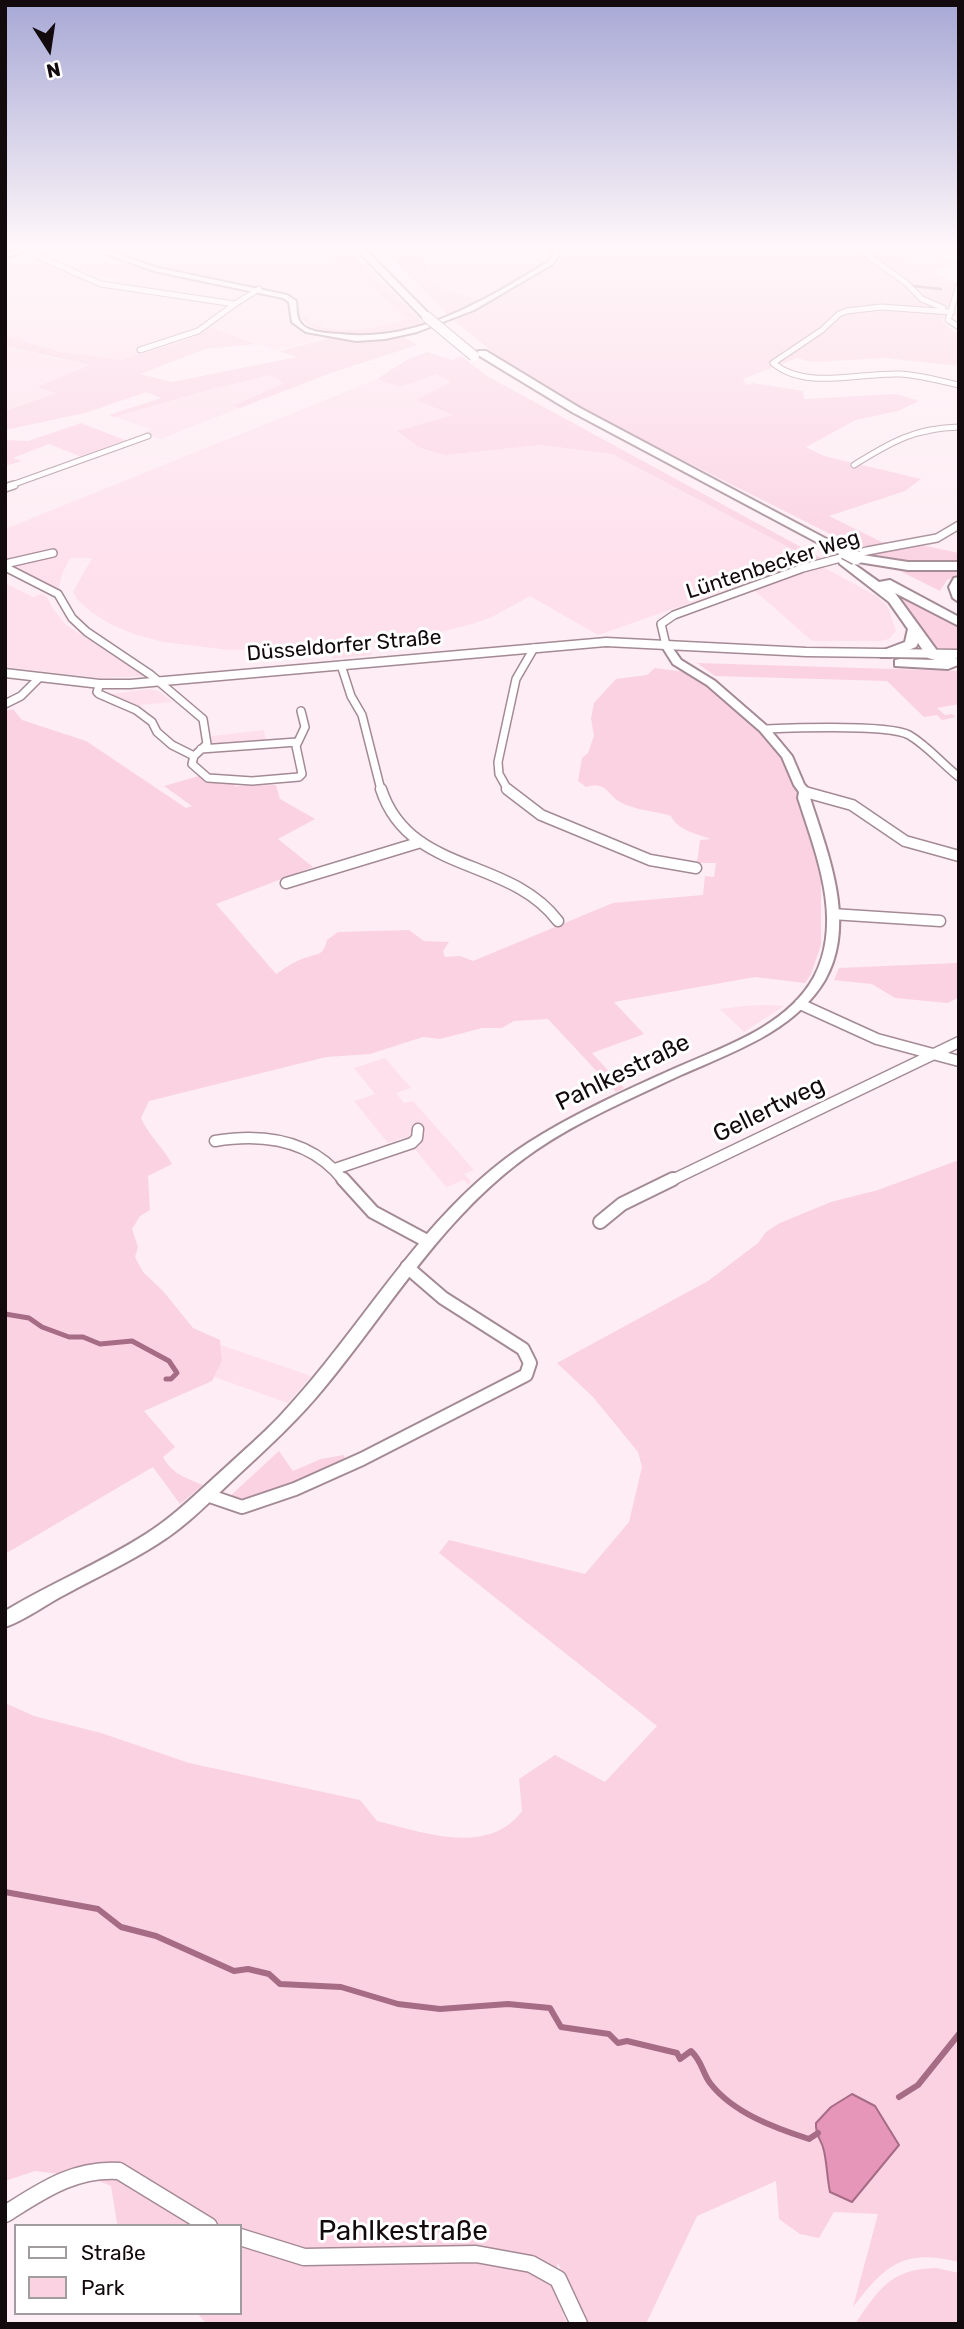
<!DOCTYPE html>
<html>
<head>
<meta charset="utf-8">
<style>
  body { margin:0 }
  #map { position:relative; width:964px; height:2329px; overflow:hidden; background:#feedf4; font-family:Rubik,sans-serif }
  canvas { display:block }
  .frame { position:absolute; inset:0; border:7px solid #130a0e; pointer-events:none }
  .legend { position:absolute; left:14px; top:2224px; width:228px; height:91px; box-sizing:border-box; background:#fff; border:2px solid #a19d9f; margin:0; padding:9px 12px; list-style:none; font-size:21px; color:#130a0e }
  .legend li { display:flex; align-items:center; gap:14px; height:35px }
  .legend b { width:35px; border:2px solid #a19d9f }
  .north { position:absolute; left:14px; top:14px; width:70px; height:70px; -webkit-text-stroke:5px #fff; paint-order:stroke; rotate:168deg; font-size:19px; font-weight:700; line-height:28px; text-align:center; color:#130a0e }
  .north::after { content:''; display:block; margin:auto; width:24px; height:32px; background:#130a0e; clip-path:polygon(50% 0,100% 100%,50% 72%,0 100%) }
</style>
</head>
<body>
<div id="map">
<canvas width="964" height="2329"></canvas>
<div class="frame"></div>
<ul class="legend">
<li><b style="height:9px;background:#fff"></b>Straße</li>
<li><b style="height:19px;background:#fbd2e2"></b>Park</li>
</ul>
<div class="north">N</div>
</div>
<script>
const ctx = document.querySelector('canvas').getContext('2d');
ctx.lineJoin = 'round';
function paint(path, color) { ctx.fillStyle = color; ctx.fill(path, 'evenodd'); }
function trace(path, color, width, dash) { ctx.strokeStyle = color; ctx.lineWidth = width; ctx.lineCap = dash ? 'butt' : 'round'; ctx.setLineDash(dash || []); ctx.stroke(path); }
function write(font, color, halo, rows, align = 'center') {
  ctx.font = font + ' Rubik,sans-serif'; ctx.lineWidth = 6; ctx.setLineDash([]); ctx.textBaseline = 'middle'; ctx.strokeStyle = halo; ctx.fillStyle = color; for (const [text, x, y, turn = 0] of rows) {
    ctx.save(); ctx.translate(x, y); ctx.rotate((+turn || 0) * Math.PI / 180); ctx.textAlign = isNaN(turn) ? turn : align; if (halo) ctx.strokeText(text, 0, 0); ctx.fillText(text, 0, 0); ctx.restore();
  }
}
paint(new Path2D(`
  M57,249L96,254L107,260L110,266L131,259L105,249H314L367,282L406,319L370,330H343L320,326L309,322L308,316L288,317L294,327L320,337V339L276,350L210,327L186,340L121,360L61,352L5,336V258L19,254L32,256L97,286L107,288L122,279L91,276L84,269L77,270L47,251Z
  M411,249H551V252L549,260L542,265L482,299L442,289L435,275Z
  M914,249L959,262V265L929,271L895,256Z
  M5,346L49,357L91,365L39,388L58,392L5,411Z
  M436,374L452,382L417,400L454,415L445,455L542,445L612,454L813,560L598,635L530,596L492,617L472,624L434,634L368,644L372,655L332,659L328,648L229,650L163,642L134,634L110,624L91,612L77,599L73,592L92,558H70L62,574L58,591L5,564V529L377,379L400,387Z
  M270,375L285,383L234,406L240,408L161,439L143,433L150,429L115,417L208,390Z
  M823,567L878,597L888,607L896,631L889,639L881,641H812L754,590Z
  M5,583L33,597L42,594L47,597L53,609L66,625L146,676L100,678L5,667Z
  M150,689L160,692L173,702L140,705L148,710L111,694Z
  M264,730L266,740L213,746L211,736Z
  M746,1006L767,1005L784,1006L744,1032L720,1009Z
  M385,1058L411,1088L396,1093L404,1103L413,1101L474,1170L464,1174L471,1182L468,1185L464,1180L446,1187L405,1137L388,1143L354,1101L375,1094L354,1068Z
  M221,1345L311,1376L288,1403L214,1377L222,1361Z`), '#fee0ec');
paint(new Path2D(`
  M314,249H348L425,324C394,333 327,347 302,319V316H309V322C342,336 373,329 406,319L367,282Z
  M383,249H411L435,275L442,289L482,299L449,316Z
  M562,249H856L947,313L942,322L959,335V366L886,358L811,362L797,358L743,379L746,385L753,383L803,391L804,399L896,394L919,401L898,411L856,420L806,447L824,456L921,479L905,491L829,516L882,542L921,545L959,553V564L903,563L872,555L625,431L516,371L453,320L497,299L556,265L562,258Z
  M861,249H914L896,257L956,283L950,307C930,310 879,263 861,249Z
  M210,327L256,344L205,349L140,374L172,382L297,357L279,351L330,338L365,340L401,335L417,345L328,374L240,408L233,406L284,383L270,375L208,390L115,417L109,415L161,398L146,392L85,413L5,430V411L56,393L37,387L90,365L5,346V336L61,352L121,360L186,340Z
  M427,352L452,360L461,356L487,376L821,558L813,560L612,454L541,445L445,455L421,448L397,431L453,415L416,400L451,382L436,374L400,387L377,379L408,359Z
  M81,423L125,440L82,457L49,444L13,458L22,461L5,466V440L28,441Z
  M896,569L959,572V574L947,580L940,591Z
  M893,593L959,627V649L932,648Z
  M697,663L959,671V704L937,708L945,715L952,714L956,717L942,720L937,715L924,717L887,681L715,676Z
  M655,668L685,672L702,682L757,729L786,763L819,855L821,875V945L811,974L805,983L755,977L614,1002L644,1034L592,1053L624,1088L616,1092L548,1019L514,1021L502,1028H482L440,1039L423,1037L370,1054L326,1057L149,1101L141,1118C149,1136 163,1147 172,1164L148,1176L150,1210L140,1216L132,1229L138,1247L135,1257L143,1272L163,1291L193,1328L220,1340L222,1361L212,1381L144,1411L175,1447L163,1457C172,1474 186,1478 203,1485L180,1504L153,1467L5,1554V711L13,709L22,720L86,741L186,808L192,806L164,786L199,776L208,783L220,780L236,782L235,786L276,785L280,799L315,819L278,839L313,867L216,904L276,974C284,969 293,962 302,959C316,953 323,958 327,940L338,932L409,930L424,941L449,942L443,951L445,957L460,956L473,961L613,903L703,895L705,876L714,877L716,863H697L700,840L711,839C697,834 677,830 671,816C656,811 634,810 620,802C607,795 607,781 586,787L578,781L582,758L588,753L594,736L591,718L594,703L616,679L647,675Z
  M959,960V997L948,1003L895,998L872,984L834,980L839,968L957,963Z
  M959,1160V2262C904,2248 885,2265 853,2307L878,2214L834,2212L819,2238L800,2234L779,2219L776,2181L697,2216L646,2324H585L558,2263L552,2284L567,2324H207L197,2313H240V2226H120L117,2223L111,2186L92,2178L35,2171L5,2181V1703L34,1716L101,1733L189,1763L360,1800L377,1821C422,1832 488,1857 522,1811L519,1779L555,1755L605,1782L657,1726L439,1553L449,1540L585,1574L629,1522L642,1467L638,1452L593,1397L557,1363L708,1281L758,1243L766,1232L780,1223L831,1202L878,1190Z
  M279,1451L293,1471L321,1459L344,1455L345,1461L253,1501L229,1497Z
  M936,2268L959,2273V2324H855C879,2289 890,2269 936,2268Z`), '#fbd2e2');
const water = new Path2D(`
  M852,2094L875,2106L899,2145L852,2202L830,2192C827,2178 827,2164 824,2151C822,2139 815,2137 816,2123L831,2107Z`);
paint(water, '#e596b9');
trace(water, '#a66c86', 2);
trace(new Path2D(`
  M863,249L913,286L941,289`), '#a66c86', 2.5);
trace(new Path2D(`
  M5,1314L29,1318L42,1327L69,1337H83L100,1344L132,1341L169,1361L177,1373L171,1379H166`), '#a66c86', 5);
trace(new Path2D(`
  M5,1892L98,1909L121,1927L156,1936L234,1971L248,1969L269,1974L280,1984L341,1987L398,2004L440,2009L508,2004L550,2008L561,2027L609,2034L618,2043L627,2041L677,2053L680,2059L691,2051C702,2061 702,2072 710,2083C733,2113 775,2128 809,2139L818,2133
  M899,2097L918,2085L959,2034`), '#a66c86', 6);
const minorFar4 = new Path2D(`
  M858,249L905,282L922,299L943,308
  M923,249L959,260
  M24,250L101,284L235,304L259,289
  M959,285L948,320L959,327
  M952,312L881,307L847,311L839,314L822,330L773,363C806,391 861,372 900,374C920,375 940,381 959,385
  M140,350L198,331L235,304
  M854,465C891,442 915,428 959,427
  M9,486L148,436`);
const minorFar3 = new Path2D(`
  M5,488L14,485
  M5,564L53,553
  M5,567L58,594L72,618L87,632L151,675L203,719L207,744L194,756L192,764L208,778L252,781L299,777L302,774L296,746L305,727L301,711
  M666,645L661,624L674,615L803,568L867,551L937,538L959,525
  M341,665L351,696L362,715L381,790
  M100,684L97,692L99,694L136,710L152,722L157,732L172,745L194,756
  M5,704L21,696L40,677
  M764,729C791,728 889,724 909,735C928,746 942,764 959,777
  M201,749L297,742
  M508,790L499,774L498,762L516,679L534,648`);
const minorFar2 = new Path2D(`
  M381,789C409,875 509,856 558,921
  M507,789L541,815L650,860L696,868
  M805,792L852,805L905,841L959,856
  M286,883L421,842
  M832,914L940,921
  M800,1004L877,1039L959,1061
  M215,1141C264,1133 312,1140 344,1181
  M335,1169L412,1143L417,1138L418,1129
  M670,1181L959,1042`);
const minorFar1 = new Path2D(`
  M343,1179L373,1212L427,1241
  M600,1222L622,1204L673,1179
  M207,1495L242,1507L295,1489L362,1459L526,1375L530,1363L523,1349L443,1298L407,1267`);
const minor = new Path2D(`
  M5,2214C42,2191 74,2168 119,2171L209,2226
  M240,2237L304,2257L476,2254L531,2264L558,2279L579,2324`);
const tertiary = new Path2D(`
  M20,249H30L5,258V254Z
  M93,249H103L158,268L287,295L296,301C297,307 296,317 300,322C307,333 328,333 340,334C417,343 485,300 548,262L553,255V249H559V255L553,264L474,310L417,332L385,339L356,341L306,332L292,322L289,302L283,298L154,271Z
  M663,643H669L681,660L715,681L768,727L792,756L804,784L811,792L810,798C828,854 857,924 825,980C794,1032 732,1052 681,1075C632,1098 580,1120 536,1150C445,1212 392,1306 324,1388C297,1421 266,1449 236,1477C211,1500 188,1525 159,1543C130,1562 97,1577 66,1594C46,1604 26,1620 5,1627V1611C51,1583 101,1563 146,1534C176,1515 200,1490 226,1467C244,1450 263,1434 280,1416C365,1326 423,1211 528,1143C573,1114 623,1092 671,1070C720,1048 786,1028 814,977C844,921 816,854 798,798L799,792L794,785L782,757L760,731L707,685L673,664L661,645Z`);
const primary = new Path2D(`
  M606,638L806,648L959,650V658L806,656L606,646L130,688H100L5,677V669L100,680H130Z`);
const motorway = new Path2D(`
  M356,249H365L430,315V319H424Z
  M478,351H486L580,408L851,552L849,555H841L572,412L478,355Z
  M856,554L908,562H959V570H908L852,561V555Z
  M844,557L879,582L890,580L959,617V626L895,593L938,652L958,659V665L948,669L895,666V660L900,659L935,660L928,658L918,643L916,647L891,657H881V651L905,642L908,629L889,602L840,564L838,561Z
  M959,577V602L953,598L949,587L954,578Z`);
trace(minorFar4, '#a48a95', 7);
trace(minorFar3, '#a48a95', 10);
trace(minorFar2, '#a48a95', 13);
trace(minorFar1, '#a48a95', 16);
trace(minor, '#a48a95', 19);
trace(tertiary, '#a48a95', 4);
trace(primary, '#a48a95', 3);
trace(motorway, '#a48a95', 4);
trace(minorFar4, '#fff', 5);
trace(minorFar3, '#fff', 7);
trace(minorFar2, '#fff', 10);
trace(minorFar1, '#fff', 12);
trace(minor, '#fff', 16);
paint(tertiary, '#fff');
paint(primary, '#fff');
paint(motorway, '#fff');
const motorwayBridgeFar1 = new Path2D(`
  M427,317L474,356`);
const motorwayBridge = new Path2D(`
  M845,552L856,558`);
trace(motorwayBridgeFar1, '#a48a95', 12, []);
trace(motorwayBridge, '#a48a95', 16, []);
trace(motorwayBridgeFar1, '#fff', 10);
trace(motorwayBridge, '#fff', 13);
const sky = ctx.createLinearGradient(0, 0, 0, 575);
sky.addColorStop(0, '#a7a8d5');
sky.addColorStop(0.43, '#fff7fa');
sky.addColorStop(1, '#fff7fa00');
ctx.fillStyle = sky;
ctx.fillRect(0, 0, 964, 575);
write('21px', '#130a0e', '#fff', [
  ["Lüntenbecker Weg",773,565,-18],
  ["Düsseldorfer Straße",344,646,-5]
]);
write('24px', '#130a0e', '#fff', [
  ["Pahlkestraße",623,1073,-26],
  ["Gellertweg",769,1110,-26]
]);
write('28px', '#130a0e', '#fff', [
  ["Pahlkestraße",403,2232]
]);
</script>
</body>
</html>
